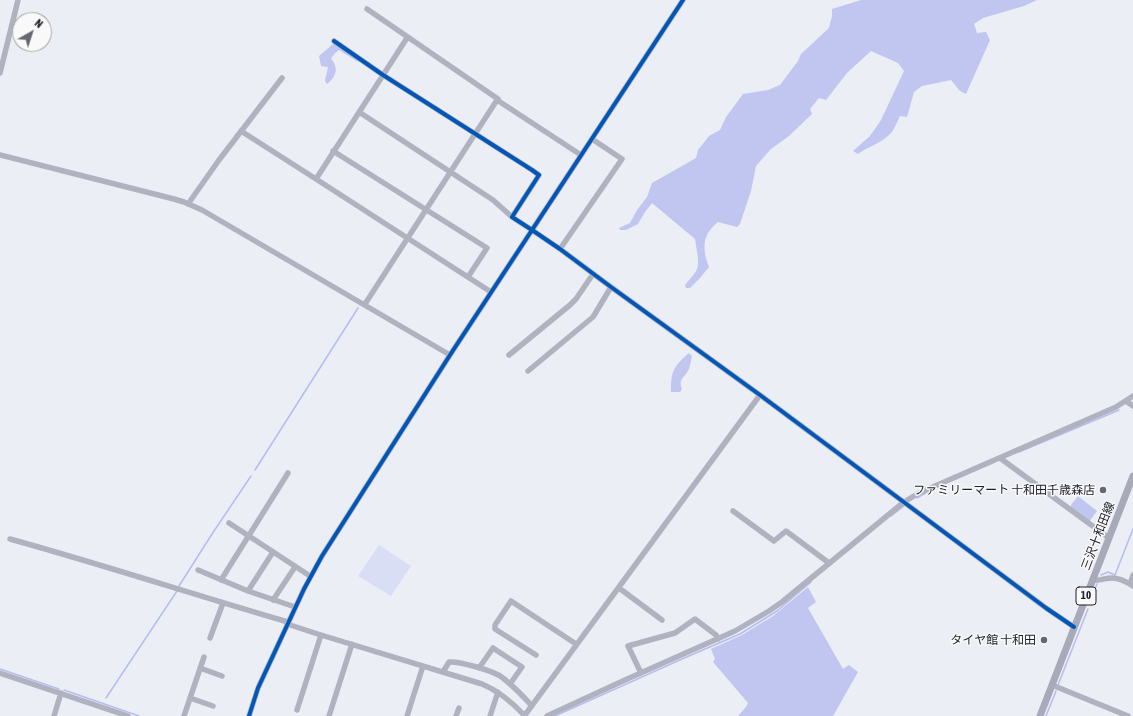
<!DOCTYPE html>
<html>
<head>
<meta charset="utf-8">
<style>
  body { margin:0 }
  #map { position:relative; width:1133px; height:716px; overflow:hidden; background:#eceef5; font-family:"Asap Condensed",sans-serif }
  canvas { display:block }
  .north { position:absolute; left:12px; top:12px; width:40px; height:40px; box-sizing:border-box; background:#f9f9f9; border:1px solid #a1a1a7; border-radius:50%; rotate:39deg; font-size:11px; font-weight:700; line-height:16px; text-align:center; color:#1d1e2b }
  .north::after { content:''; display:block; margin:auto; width:14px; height:18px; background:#656772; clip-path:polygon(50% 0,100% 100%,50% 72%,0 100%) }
</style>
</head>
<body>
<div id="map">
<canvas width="1133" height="716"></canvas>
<div class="north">N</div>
</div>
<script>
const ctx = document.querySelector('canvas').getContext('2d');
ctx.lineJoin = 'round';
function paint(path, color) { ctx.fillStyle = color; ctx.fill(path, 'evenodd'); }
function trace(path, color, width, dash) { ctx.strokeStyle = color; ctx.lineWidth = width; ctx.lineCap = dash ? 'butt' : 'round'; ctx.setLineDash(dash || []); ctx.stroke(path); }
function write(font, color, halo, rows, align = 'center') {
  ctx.font = font + ' "Asap Condensed","Noto Sans JP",sans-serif'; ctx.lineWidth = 3; ctx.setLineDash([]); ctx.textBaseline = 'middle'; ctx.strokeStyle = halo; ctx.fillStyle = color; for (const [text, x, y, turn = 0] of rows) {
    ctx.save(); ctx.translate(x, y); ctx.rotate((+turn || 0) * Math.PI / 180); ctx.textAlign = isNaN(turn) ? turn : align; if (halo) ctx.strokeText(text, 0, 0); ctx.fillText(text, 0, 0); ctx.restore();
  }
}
paint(new Path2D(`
  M379,545L411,566L391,596L358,576Z`), '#dadef5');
paint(new Path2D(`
  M861,0H1037L1024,6L983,18L974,24L977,33L986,32L990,40L966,94L960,91L951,80L922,86L914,92L907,117L900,116C897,122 894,131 889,135C880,144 867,147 858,154L853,151L870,136L881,120L904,71L898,63L871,51L847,73L826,100L819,98L810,109L812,114L789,136L771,149L756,166L751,191L740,224L737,227L718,222C702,235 702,248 709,267L700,278L690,288H686L685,285C689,280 695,274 697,269C700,261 696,248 695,239L652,203L645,212L638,224L626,230H620L619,228L630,223L637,210L647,197L652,183L696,158L698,150L709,136L720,130L726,117L743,94L768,90L780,85L798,61L801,54L829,28L832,16V9Z
  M333,44H335L359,60L358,62L339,50L334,54L331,59C333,61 335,63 335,66C338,72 332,81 327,84L325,81L328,67L321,66L319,56Z
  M689,353L692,356C691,361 690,365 689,369C685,378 678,378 682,389L680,392H671C671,371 673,367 689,353Z
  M1078,496L1097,511L1089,522L1071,507V505Z
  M808,587L816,602L808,608L843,669L849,665L858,672L833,716H738L746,707L748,703L713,662L715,659L711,649L742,635L773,616Z`), '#c1c6f0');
trace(new Path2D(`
  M1019,452L1119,410
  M255,470L358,308
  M917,498L929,491
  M891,516L904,506
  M1101,575L1108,572L1115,575L1133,529
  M179,586L212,534L251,476
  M1091,599L1097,584
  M0,669L59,689
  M1058,685L1088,609
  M64,690L139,716
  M106,698L177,591
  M555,716L682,659L740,634L777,611L811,582
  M1046,716L1056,691`), '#b6bcef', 1.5);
trace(new Path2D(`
  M367,9L498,99L497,100L581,155
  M407,38L316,179L491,292
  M334,41L383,75L532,170L539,175L512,217L532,230L560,249L611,287L760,395L1046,608L1074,627
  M0,73L18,0
  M359,112L493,200L512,217
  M241,131L316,179
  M333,151L487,248L468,277
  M0,155L174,199L184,202L202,210L450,355
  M188,204L219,160L282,78
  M560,249L622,159L592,139
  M365,304L497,100
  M509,355L570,305L576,299L593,274
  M528,371L593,317L611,287
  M1126,401L1133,406
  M1000,458L1109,538
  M733,511L774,541L786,531L829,563
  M229,523L310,576
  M10,539C104,565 195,595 288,622
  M198,570L248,591L295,607
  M221,580L288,473
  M1093,580C1101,581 1104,578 1112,578C1119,578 1127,582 1133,586
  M1130,584L1133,575
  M619,588L662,620
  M248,591L273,552
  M273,600L295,567
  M287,624L321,635L482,684C499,691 513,703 525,716
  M210,638L223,603
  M536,655L495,629V625L511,601L576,644
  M200,668L222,676
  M479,668L493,648L522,667L510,684
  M443,672L449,662C459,661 495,671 503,678C513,686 523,696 532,706
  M0,673L128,716
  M641,673L628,646L675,633L695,619L716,635L718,639
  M1052,685L1128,716
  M190,698L213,706
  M297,710L321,635
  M525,715L760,395
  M54,716L61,693
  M184,716L204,657
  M249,716L258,688L304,589L322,556L450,355L683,0
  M329,716L352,644
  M407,716L423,666
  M456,716L459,708
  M490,716L498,692
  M547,716L625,680L735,631L769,611L782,602L904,502L919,493L1116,407L1133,396`), '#b0b2bf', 5.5);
trace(new Path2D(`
  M1040,716L1133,476`), '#a8aaba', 7);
trace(new Path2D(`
  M334,41L383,75L532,170L539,175L512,217L532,230L560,249L611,287L760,395L1046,608L1074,627
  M249,716L258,688L304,589L322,556L450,355L683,0`), '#0057b8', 4);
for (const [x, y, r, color] of [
  [1103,490,4,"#656772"],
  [1044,640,4,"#656772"]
]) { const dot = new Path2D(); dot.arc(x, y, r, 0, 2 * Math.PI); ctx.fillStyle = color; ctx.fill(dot); trace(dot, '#f9f9f9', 1.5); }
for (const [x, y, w] of [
  [1086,596,20]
]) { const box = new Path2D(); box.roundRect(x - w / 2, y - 9, w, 18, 3); ctx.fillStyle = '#f9f9f9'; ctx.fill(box); trace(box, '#1d1e2b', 1); }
write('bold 11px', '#1d1e2b', null, [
  ["10",1086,596]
]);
write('12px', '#1d1e2b', '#f9f9f9', [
  ["ファミリーマート 十和田千歳森店",1095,490],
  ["タイヤ館 十和田",1036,640]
], 'right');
write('12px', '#1d1e2b', '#f9f9f9', [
  ["三沢十和田線",1098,536,-69]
]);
</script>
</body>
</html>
